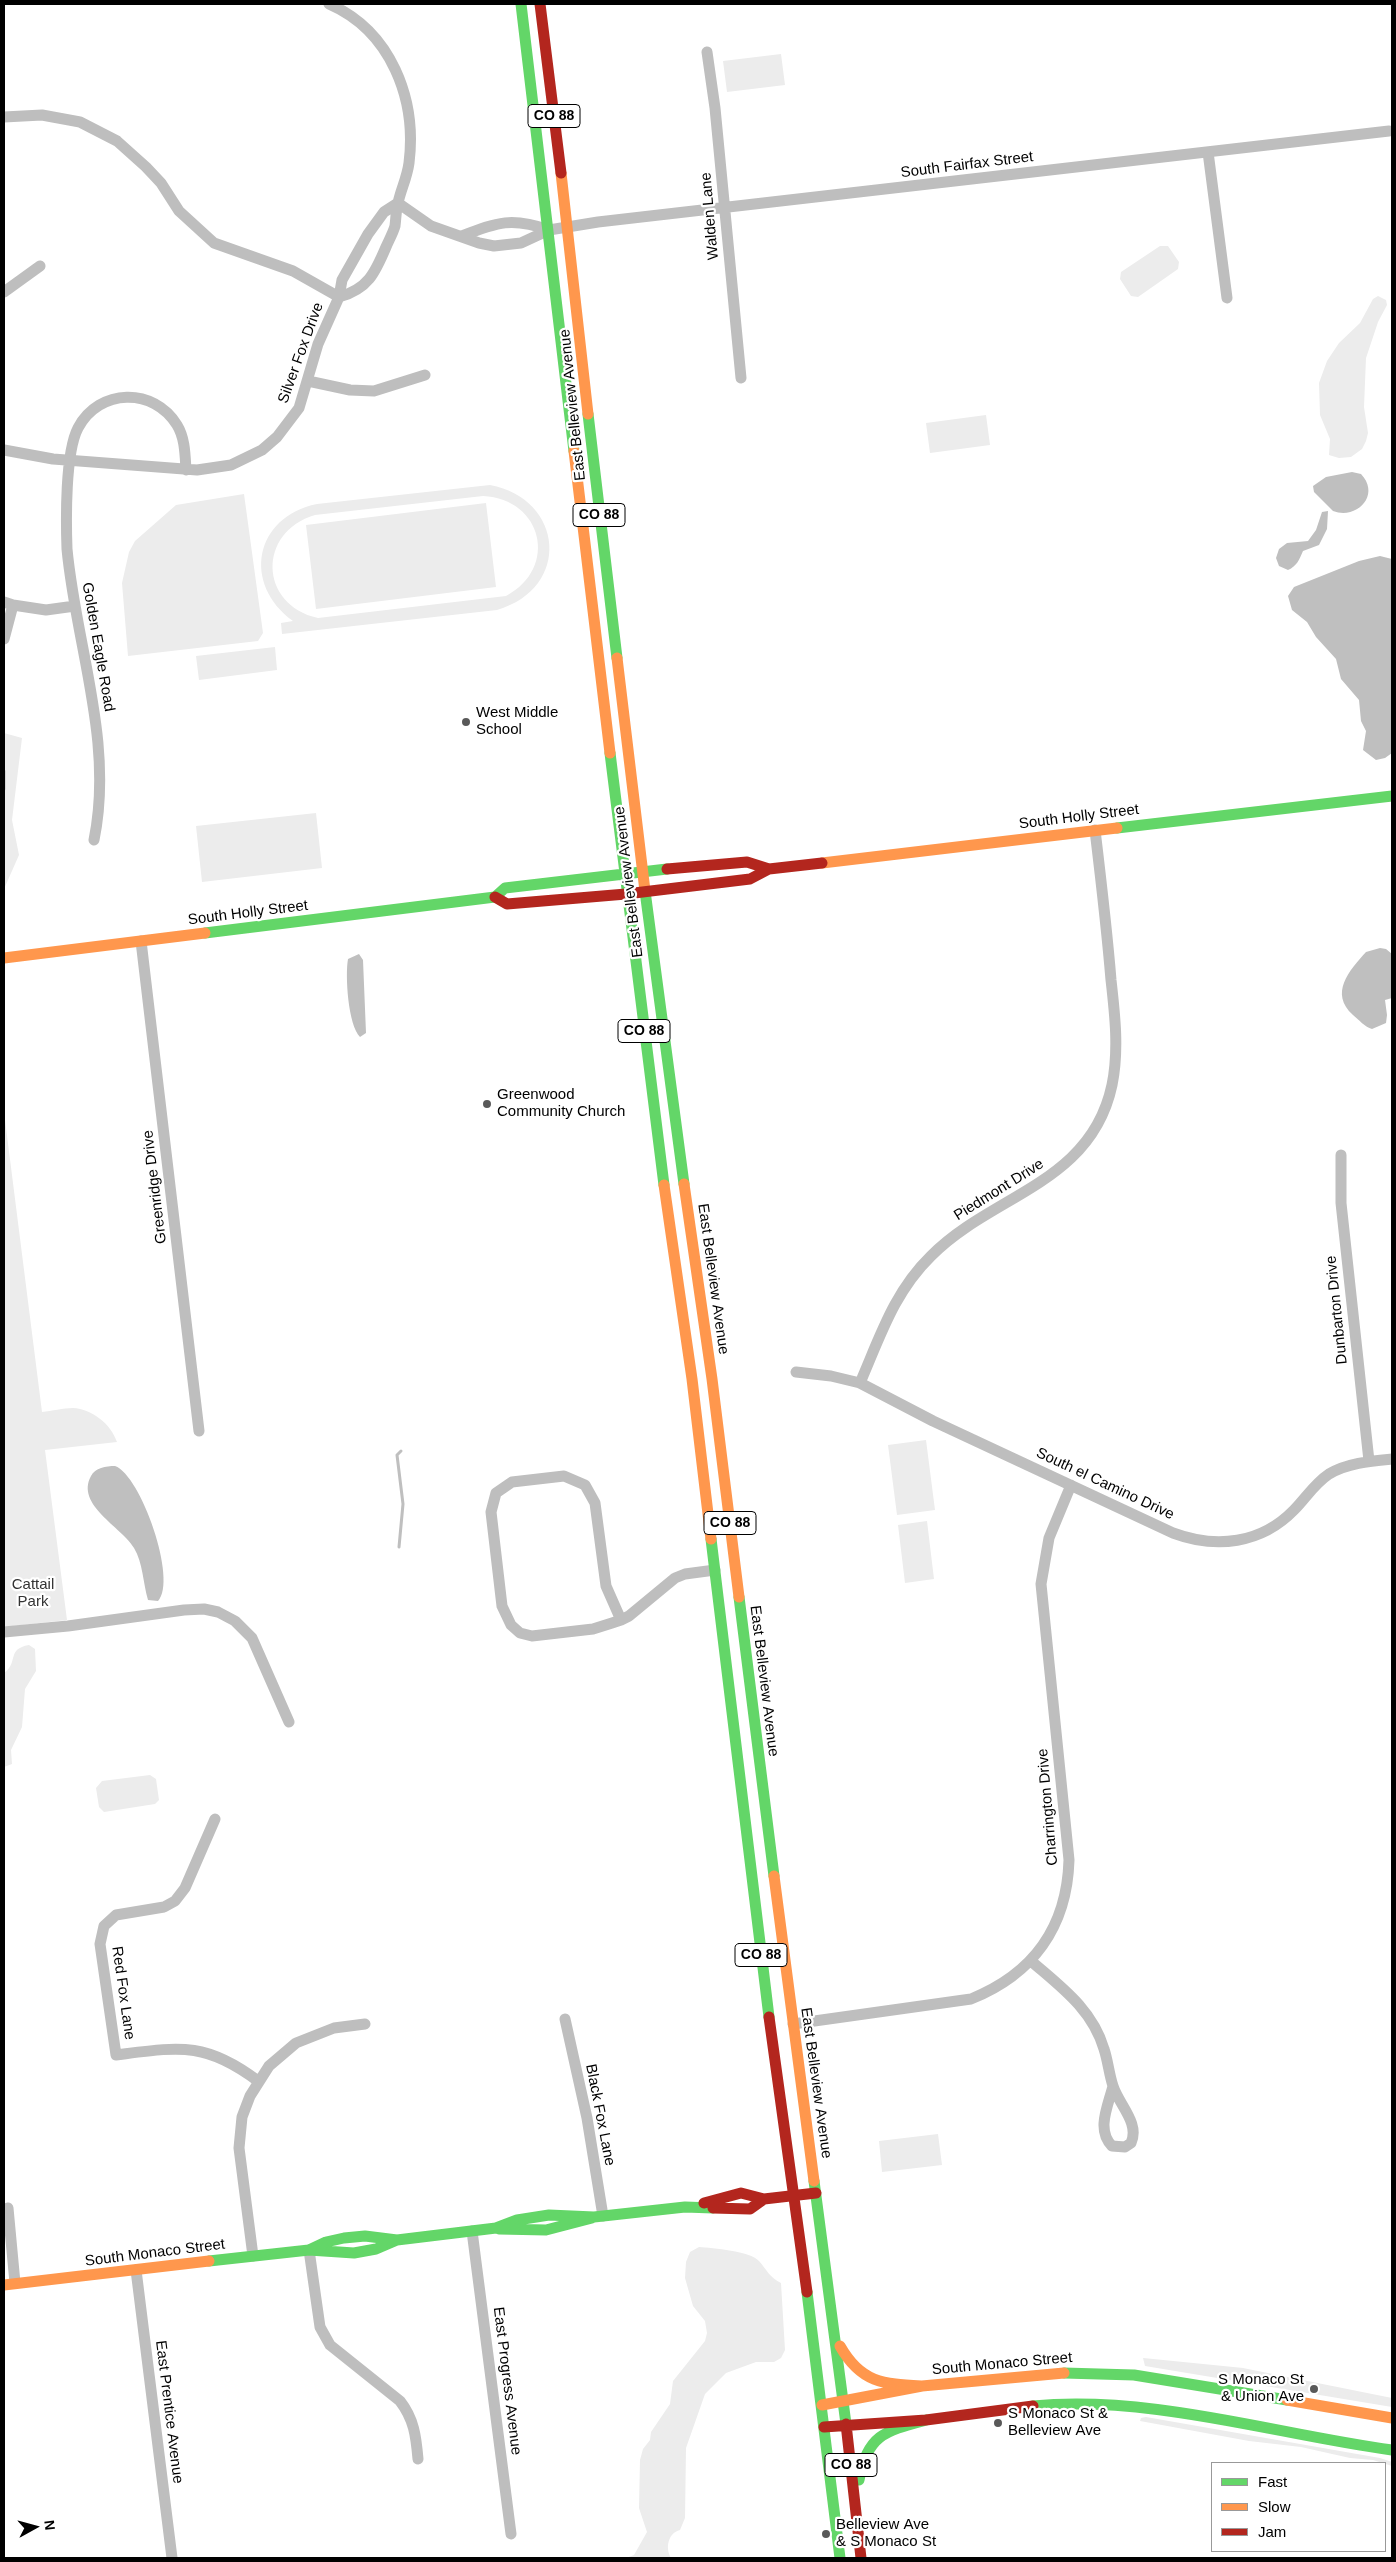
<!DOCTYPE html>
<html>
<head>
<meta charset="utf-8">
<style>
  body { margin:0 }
  #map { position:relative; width:1396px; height:2562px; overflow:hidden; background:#fff; font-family:Arial,sans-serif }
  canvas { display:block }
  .frame { position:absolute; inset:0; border:5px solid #000; pointer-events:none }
  .legend { position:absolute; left:1211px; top:2462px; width:175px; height:90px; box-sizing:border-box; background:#fff; border:1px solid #999; margin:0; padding:6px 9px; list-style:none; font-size:15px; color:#000 }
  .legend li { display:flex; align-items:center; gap:10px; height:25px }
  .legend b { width:25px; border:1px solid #999 }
  .north { position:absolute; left:10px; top:2502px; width:50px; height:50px; -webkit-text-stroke:4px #fff; paint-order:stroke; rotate:83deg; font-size:14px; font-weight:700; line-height:20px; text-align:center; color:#000 }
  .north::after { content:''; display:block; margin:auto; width:18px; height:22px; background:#000; clip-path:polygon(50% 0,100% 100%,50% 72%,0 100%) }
</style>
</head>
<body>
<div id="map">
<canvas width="1396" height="2562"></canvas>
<div class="frame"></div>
<ul class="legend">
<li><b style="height:6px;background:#63d668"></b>Fast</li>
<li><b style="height:6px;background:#ff974d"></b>Slow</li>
<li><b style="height:6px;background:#b3261e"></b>Jam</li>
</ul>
<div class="north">N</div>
</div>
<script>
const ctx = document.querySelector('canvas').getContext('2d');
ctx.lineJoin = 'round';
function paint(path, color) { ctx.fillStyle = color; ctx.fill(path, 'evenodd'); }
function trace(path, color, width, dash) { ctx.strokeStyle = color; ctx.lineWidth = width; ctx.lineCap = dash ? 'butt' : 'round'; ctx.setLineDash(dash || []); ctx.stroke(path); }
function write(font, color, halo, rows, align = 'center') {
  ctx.font = font + ' Arial,sans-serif'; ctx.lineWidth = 4.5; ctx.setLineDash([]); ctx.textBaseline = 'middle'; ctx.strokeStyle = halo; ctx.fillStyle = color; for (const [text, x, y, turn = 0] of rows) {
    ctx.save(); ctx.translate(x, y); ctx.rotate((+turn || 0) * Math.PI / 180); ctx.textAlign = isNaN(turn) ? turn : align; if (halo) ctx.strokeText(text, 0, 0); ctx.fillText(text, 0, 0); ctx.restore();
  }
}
paint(new Path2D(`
  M781,54L785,85L727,92L723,61Z
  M1160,246H1168L1179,262L1178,269L1138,297L1131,296L1120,279L1121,272Z
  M1378,296L1386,300L1387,305L1378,322L1366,358L1364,407L1368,433L1366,441L1362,449L1351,457L1339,458L1329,455L1330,439L1320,415L1319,383L1327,361L1339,343L1360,323L1373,299Z
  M986,415L990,445L930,453L926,423Z
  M490,485C564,499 572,588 497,610L282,634L281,623L293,621C242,584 254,517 317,504ZM483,496C543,499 559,568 506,596L318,618C259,605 257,532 315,515Z
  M244,494L263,633L258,641L128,656L122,583L129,552L135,541L176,505Z
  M486,503L496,587L316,609L306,525Z
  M275,647L277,670L199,680L196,656Z
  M4,733L22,738L12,820L19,855L4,889Z
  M316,813L322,868L202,882L196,826Z
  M4,1112L42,1412C52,1411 63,1408 73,1408C92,1409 111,1424 117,1442L45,1450L67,1620L4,1627Z
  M926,1440L935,1510L897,1515L888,1445Z
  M927,1521L934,1579L905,1583L898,1525Z
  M29,1645L35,1649L36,1671L25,1689L22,1727L11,1750L12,1764L4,1767V1673C19,1662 6,1649 29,1645Z
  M150,1775L156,1779L159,1800L155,1804L104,1812L99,1807L96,1788L102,1781Z
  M938,2134L942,2165L882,2172L879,2141Z
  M699,2247C713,2248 750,2251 759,2261C767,2270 769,2277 781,2283L785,2350L781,2358L774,2362H756L726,2373L705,2394L686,2448L685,2518L680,2530C668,2533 665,2548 671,2558H626L634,2555L647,2532L639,2508L640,2460L643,2449L650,2440L651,2432L670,2404L673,2381L705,2341L707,2333L705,2321L693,2306L685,2278L686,2262L690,2252Z
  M1143,2358L1243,2368L1392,2398V2407L1145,2366Z
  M1146,2417L1380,2458L1392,2462V2466L1373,2460L1350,2458L1301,2447L1249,2441L1140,2421L1141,2418Z`), '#ececec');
paint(new Path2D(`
  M1352,472L1361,474C1381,495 1357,520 1333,511L1314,492L1313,486L1326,477Z
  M1328,511L1327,529L1319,545L1303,551C1299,560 1297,566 1288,570L1279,566L1276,558L1279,549L1287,543L1308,541L1316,530L1322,512Z
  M1380,556L1392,559V753L1385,758L1376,760L1363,750L1366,731L1361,721L1359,700L1341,679L1336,659L1316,637L1307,622L1292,610L1288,596L1294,587L1359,561Z
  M1380,948L1386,949L1392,954V998L1385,1000L1387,1015L1386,1023L1372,1029C1365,1027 1359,1020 1353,1015C1329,993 1349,971 1366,952Z
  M359,954L363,960L366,1033L360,1037C348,1025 345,975 348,959Z
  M115,1466C141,1475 178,1581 158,1601L148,1600C143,1583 143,1563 134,1548C122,1527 75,1505 91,1476C95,1468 106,1466 115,1466Z`), '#bfbfbf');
trace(new Path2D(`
  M4,771V789
  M399,1547L403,1504L397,1455L401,1451`), '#bfbfbf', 3);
trace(new Path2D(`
  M329,4C391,31 417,99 409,163C407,178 401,189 398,203C396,210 396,218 395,226C393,233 389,240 386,247C375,273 368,289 339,297
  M707,52L715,108L741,378
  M4,117L42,115L80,122L117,141L146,167L161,183L179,211L214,243L293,271L339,297
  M1208,152L1227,298
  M398,203L431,226L479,243L494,246L521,243L549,230L598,222L1389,131
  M462,236C498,222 512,217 549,230
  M4,292L40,266
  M308,381L350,390L374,391L425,375
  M4,450L53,459L197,470L231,465L262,450L277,437L299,408L318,344L339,297L342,280L368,234L384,212L398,203
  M4,602L13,605L4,639
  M13,605L46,610L75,606
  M94,840C114,742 76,646 67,549C66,521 65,453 78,428C99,388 154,387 177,425C185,438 185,454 186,470
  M141,941L199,1431
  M1341,1155V1203L1369,1461
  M796,1372L831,1376L860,1383L933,1421L1173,1533C1216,1549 1261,1544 1294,1510C1306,1498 1314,1484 1329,1474C1347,1463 1371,1461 1392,1459
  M860,1383C880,1337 894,1292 931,1256C992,1194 1091,1184 1112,1085C1119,1051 1115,1015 1111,980C1107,930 1101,880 1095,830
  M621,1620L606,1586L595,1503L585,1485L564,1476L512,1482L496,1493L491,1512L502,1606L511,1625L520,1633L532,1636L593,1629L612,1623L621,1620L629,1616L675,1578L685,1574L715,1570
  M4,1632L68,1626L184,1610L204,1609L218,1612L235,1621L252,1638L289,1722
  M215,1819L185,1888L175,1901L164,1907L116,1915L104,1926L100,1944L116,2055C179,2047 205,2041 258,2081
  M1031,1961C1061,1987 1092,2009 1104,2049C1108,2061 1109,2074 1113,2086C1119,2105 1140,2123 1131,2143L1125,2147L1112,2146C1096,2130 1108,2106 1113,2086
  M565,2019L587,2118L603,2216
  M793,2024L971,1999C1033,1974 1067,1927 1069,1860L1041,1584L1049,1538L1071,1485
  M8,2208L15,2283
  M472,2231L511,2534
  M309,2250L320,2327L330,2345L400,2401C414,2419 416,2436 418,2459
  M253,2256L239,2148L242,2117L250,2096L269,2066L296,2043L334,2028L365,2024
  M136,2270L172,2558`), '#bebebe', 11);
trace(new Path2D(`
  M521,4L574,451
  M588,414L617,658
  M610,753L664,1185
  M1117,828L1392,796
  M645,891L684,1184
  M205,933L495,897L505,888L667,869
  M711,1539L769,2017
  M739,1597L774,1876
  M814,2181L846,2424
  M499,2229L546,2230L592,2218
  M309,2250L326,2242L344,2238L365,2236L397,2240L496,2228L517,2220L549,2215L594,2217L685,2207L713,2208
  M209,2261L309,2250L354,2253L376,2249L397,2240
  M807,2292L840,2558
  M1064,2373L1134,2375L1287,2400
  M1033,2406C1153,2395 1274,2434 1392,2450
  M859,2480C867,2435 885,2431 926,2420`), '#63d668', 11);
trace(new Path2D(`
  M561,173L588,414
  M574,451L610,753
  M617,658L645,891
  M822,863L1117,828
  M4,958L205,933
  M684,1184L712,1379L739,1597
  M664,1185L692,1379L711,1539
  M774,1876L814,2181
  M4,2285L209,2261
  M840,2346C861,2383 883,2384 922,2386
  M1287,2400L1392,2418
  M822,2405L922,2386L1064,2373`), '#ff974d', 11);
trace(new Path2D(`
  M540,4L561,173
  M667,869L747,862L769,869
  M495,897L507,904L626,894L750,879L769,869L822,863
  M769,2017L807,2292
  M704,2203L741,2193L764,2199
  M713,2208L750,2209L764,2199L816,2193
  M846,2424L861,2558
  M824,2427L926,2420L1033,2406`), '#b3261e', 11);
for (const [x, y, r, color] of [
  [466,722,5,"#595959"],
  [487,1104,5,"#595959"],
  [1314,2389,5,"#595959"],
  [998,2423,5,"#595959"],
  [826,2534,5,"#595959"]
]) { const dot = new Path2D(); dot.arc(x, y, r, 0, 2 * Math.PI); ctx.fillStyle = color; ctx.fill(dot); trace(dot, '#fff', 2); }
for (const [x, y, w] of [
  [554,116,52],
  [599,515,52],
  [644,1031,52],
  [730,1523,52],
  [761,1955,52],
  [851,2465,52]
]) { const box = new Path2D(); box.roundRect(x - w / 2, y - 11.5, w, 23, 4); ctx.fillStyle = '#fff'; ctx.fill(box); trace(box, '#000', 1); }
write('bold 14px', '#000', null, [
  ["CO 88",554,116],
  ["CO 88",599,515],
  ["CO 88",644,1031],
  ["CO 88",730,1523],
  ["CO 88",761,1955],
  ["CO 88",851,2465]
]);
write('15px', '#000', '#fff', [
  ["South Fairfax Street",967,165,-7],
  ["Walden Lane",710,216,-95],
  ["Silver Fox Drive",301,353,-70],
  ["East Belleview Avenue",573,405,-96],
  ["Golden Eagle Road",98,647,80],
  ["South Holly Street",1079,817,-7],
  ["East Belleview Avenue",629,882,-97],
  ["South Holly Street",248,913,-7],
  ["Greenridge Drive",155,1187,-97],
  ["Piedmont Drive",999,1190,-32],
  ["East Belleview Avenue",713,1279,82],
  ["Dunbarton Drive",1337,1310,-96],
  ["South el Camino Drive",1105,1484,25],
  ["East Belleview Avenue",764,1681,83],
  ["Charrington Drive",1048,1807,-95],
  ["Red Fox Lane",123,1993,82],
  ["East Belleview Avenue",816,2083,82],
  ["Black Fox Lane",600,2115,79],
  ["South Monaco Street",155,2253,-7],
  ["South Monaco Street",1002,2364,-5],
  ["East Progress Avenue",507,2381,83],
  ["East Prentice Avenue",169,2412,83]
]);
write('15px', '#000', '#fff', [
  ["West Middle",476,713],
  ["School",476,730],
  ["Greenwood",497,1095],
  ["Community Church",497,1112],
  ["S Monaco St",1304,2380,"right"],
  ["& Union Ave",1304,2397,"right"],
  ["S Monaco St &",1008,2414],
  ["Belleview Ave",1008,2431],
  ["Belleview Ave",836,2525],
  ["& S Monaco St",836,2542]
], 'left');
write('15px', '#333', '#fff', [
  ["Cattail",33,1585],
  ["Park",33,1602]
]);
</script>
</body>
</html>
